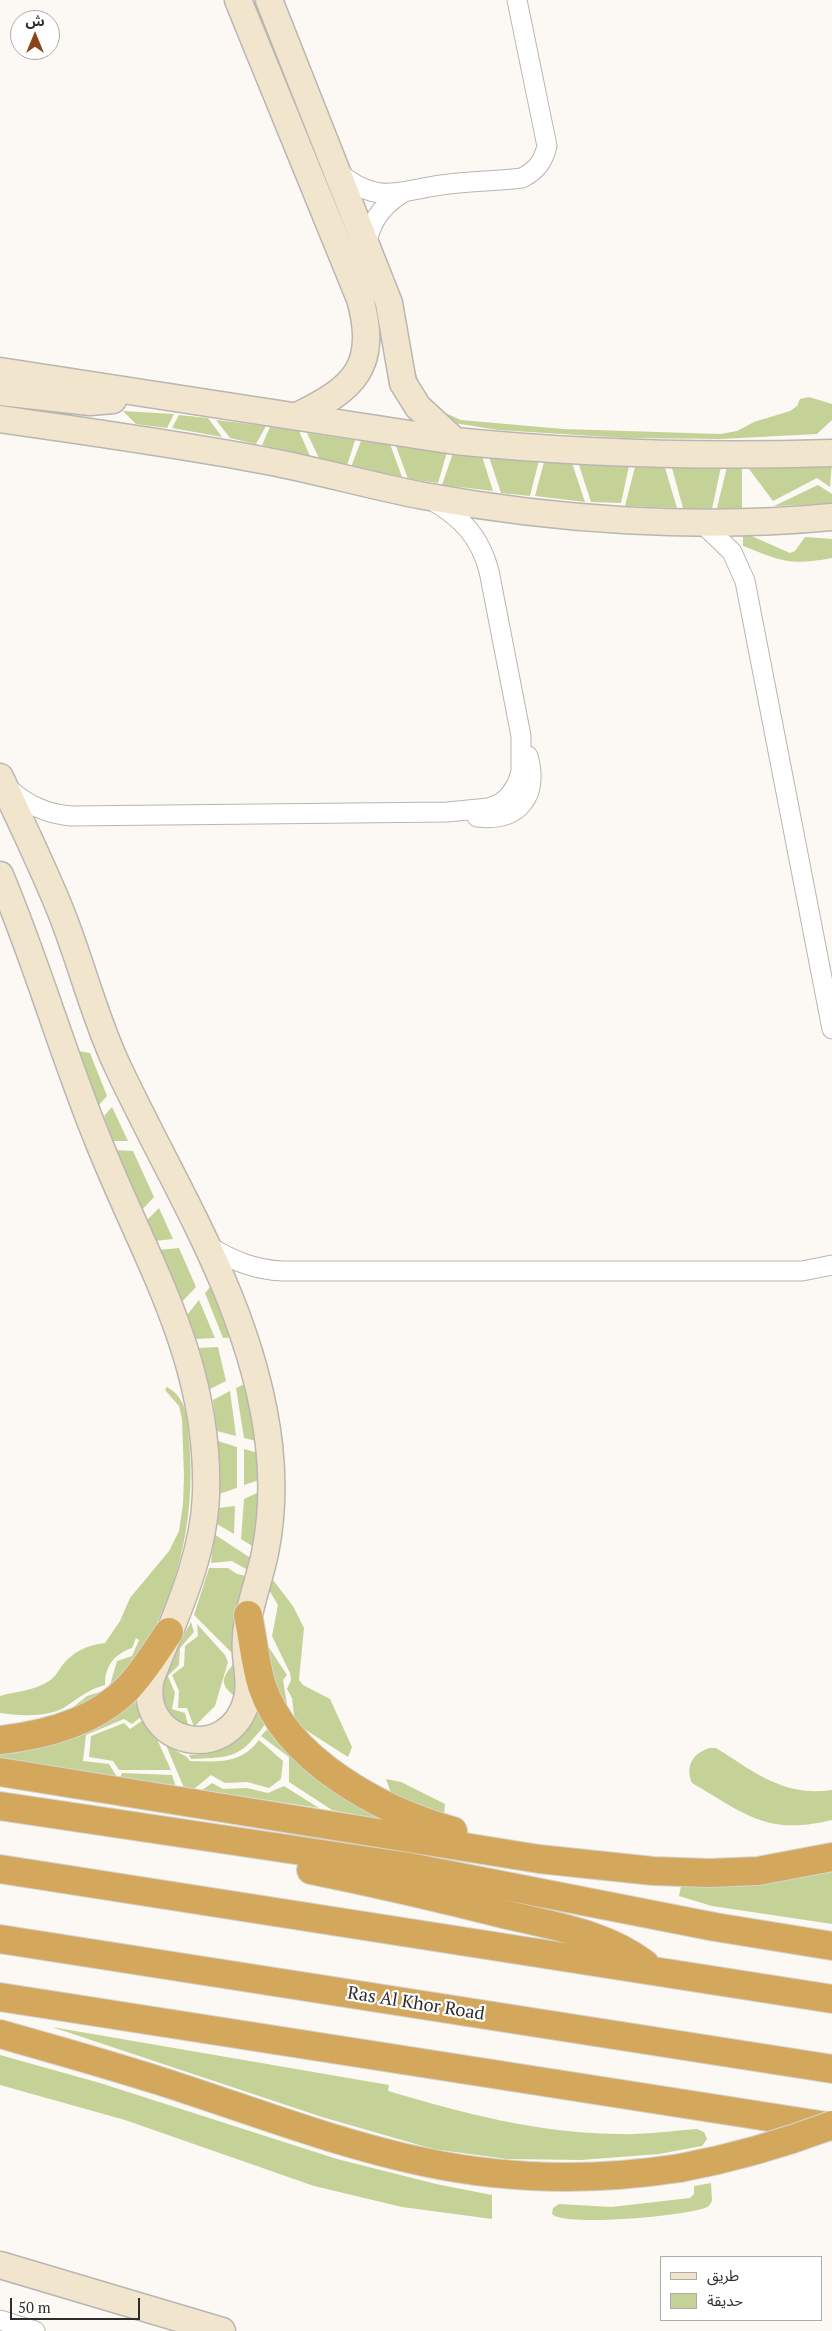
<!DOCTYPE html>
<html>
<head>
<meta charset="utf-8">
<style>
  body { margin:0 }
  #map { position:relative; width:832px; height:2331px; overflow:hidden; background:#fcf8f4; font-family:"PT Serif","Noto Sans Arabic",serif }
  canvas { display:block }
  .legend { position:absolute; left:660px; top:2256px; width:162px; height:65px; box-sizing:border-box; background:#fff; border:1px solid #ababab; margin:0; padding:6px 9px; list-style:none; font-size:15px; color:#2e2d2c }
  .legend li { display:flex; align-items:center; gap:10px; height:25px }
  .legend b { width:25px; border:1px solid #ababab }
  .north { position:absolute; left:10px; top:10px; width:50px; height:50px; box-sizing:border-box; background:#fff; border:1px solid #ababab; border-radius:50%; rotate:0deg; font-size:14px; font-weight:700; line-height:20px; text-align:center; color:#2e2d2c }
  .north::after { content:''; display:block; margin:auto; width:18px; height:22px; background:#89441b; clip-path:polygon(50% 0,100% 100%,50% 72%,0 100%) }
  .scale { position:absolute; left:10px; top:2298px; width:130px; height:22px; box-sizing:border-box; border:2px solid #2e2d2c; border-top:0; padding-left:6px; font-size:15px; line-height:18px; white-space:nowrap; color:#2e2d2c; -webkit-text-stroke:4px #fff; paint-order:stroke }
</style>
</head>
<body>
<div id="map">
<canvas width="832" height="2331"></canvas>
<ul class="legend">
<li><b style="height:6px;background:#f2e5ce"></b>طريق</li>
<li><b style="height:14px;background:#c4d297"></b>حديقة</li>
</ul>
<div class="north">ش</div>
<div class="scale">50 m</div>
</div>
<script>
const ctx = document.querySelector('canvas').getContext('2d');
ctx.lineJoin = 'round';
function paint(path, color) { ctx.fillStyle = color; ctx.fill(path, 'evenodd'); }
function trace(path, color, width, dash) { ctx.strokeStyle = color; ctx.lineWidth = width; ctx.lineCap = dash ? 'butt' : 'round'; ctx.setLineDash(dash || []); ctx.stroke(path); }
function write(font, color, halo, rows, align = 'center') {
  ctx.font = font + ' "PT Serif",serif'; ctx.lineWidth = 4.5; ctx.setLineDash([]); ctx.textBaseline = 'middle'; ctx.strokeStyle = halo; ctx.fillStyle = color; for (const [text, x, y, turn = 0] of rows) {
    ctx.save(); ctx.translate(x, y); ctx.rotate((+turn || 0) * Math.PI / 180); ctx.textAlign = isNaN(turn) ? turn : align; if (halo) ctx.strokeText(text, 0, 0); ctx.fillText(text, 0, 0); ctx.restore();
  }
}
paint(new Path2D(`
  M413,365L421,388L432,403L441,411L461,420L563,429L720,434L737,431L754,422L790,411L797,406L800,399L809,397L832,404V420L817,434L721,439L625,438L498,430L454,423L418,393Z
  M123,411L174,414L167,428L136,424Z
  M179,415L208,418L222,437L172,428Z
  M216,420L266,426L256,444L230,438Z
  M270,427L299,431L310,456L262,445Z
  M307,433L355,440L347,466L320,460Z
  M361,441L390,444L402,477L351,467Z
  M396,446L447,452L438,483L408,479Z
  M453,453L482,456L493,491L442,485Z
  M489,457L539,460L530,496L501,493Z
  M544,462L572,463L585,502L535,496Z
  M832,463L830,487L817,478L773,501L749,469Z
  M579,465L629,466L621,503L591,502Z
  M635,467L665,468L677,508L625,506Z
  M721,467L712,509L683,508L672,468Z
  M727,467L742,468V508H717Z
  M818,485L832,494V504L774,506Z
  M749,535L790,553L795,551L805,537L832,539V558C789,566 782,561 743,546V536Z
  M79,1051L90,1053L107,1096L98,1106Z
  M112,1107L128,1141H113L104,1116Z
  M115,1150L133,1151L154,1197L141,1211Z
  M159,1208L173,1239L155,1241L146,1221Z
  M179,1248L196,1287L180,1304L159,1250Z
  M216,1280L238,1337L223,1338L205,1293Z
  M199,1300L215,1338L195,1339L187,1315Z
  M218,1347L226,1381L210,1389L198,1348Z
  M251,1381L260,1442L244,1438L236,1388Z
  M167,1387C188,1399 187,1419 189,1440C195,1504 184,1567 156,1625C150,1638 144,1651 136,1662C120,1684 96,1697 72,1708L87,1696L103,1691L110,1685L117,1661L132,1656L139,1640L136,1638L132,1648C114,1654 105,1666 105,1685C90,1689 81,1696 68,1705C51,1718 20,1716 0,1713V1696C16,1691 35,1691 49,1681C55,1677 57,1673 61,1667C72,1652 87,1645 105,1643L120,1621L130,1598L169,1551L179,1531L183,1504L184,1476L182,1419L179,1406L165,1390Z
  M230,1391L236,1436L217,1431L213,1400Z
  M218,1441L237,1447V1488L219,1494Z
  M244,1449L262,1454V1479L244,1485Z
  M261,1491L257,1549L241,1539L244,1499Z
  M235,1506L234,1534L217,1524L218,1508Z
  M214,1534L252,1559L251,1572L232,1561L211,1563Z
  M209,1568H228L237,1574L251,1577L236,1698C219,1683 221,1679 235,1662V1656L194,1615Z
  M273,1580L293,1606L304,1628L299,1680L303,1685L330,1699L352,1747L348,1757L295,1723L292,1698L287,1689L291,1680L290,1673L272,1636L278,1605L269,1590Z
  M191,1622L194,1632L180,1648L179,1665L168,1676L175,1693L172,1709L185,1713L190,1732L183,1730L161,1703L164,1671Z
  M197,1624L225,1655L228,1662L215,1706L194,1727L187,1708H178L179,1691L172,1675L184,1666L185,1646L198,1636Z
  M264,1640L287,1675L283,1680L289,1716L274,1693Z
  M134,1699L141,1717L132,1724L124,1719L86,1735L83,1761L109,1764L117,1777L0,1759V1753Z
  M257,1706L267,1722C239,1758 236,1757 191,1759L189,1755C223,1754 250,1741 257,1706Z
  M143,1720L157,1739L171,1770H119L113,1761L89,1757L91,1736L124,1723L130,1729Z
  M269,1727L405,1824L332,1810L289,1782V1757L261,1736Z
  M259,1740L283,1761L281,1779L269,1788L247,1782L225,1783L211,1775L194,1789L184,1788L166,1745L187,1757L190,1761C218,1762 241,1764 259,1740Z
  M710,1748H716C755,1772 783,1797 832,1790V1820C766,1836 746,1814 692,1783C685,1767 692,1753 710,1748Z
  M122,1773L172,1775L176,1787L120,1778Z
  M386,1779L401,1782L445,1804L444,1815L391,1793Z
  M212,1783L223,1789L247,1788L268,1793L284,1786L319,1808L202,1790Z
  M832,1868V1924L712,1906L679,1896L681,1886L739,1885Z
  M52,2027L389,2085L388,2091C462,2113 538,2133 616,2134C643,2135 670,2131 697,2129L704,2132L707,2139L702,2146L659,2154L581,2160L507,2159L433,2149L322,2117Z
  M0,2055L100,2083L337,2159L436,2184L492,2195V2219L402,2207L314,2186L125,2120L0,2085Z
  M711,2183L712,2201C710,2204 710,2206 707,2207C689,2216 563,2227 552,2214L553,2208L559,2204L611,2207L690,2198L694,2194V2186Z`), '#c4d297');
const street = new Path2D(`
  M336,170C377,208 402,189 449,184C473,181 498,181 522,178C537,170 543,162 547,146L517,0
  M366,249C369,224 380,207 401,194
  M701,522L732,552L745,581L832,1029
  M8,788C27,805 46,814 71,816L447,812L489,808L501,803L510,795L517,784L521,772V736L489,571C480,537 462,518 433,501
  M477,817C519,822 539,796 528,756
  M208,1246C232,1260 254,1270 283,1271H802L832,1265
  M0,2320L35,2331`);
const secondary = new Path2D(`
  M238,0L360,299C379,366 354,389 297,416
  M269,0L389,303L403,383L418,407L455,441
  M0,371L455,441C583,454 703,457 832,453
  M0,392L90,402L113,400
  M0,419C89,432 179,444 267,461C320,471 371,486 424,496C555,520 699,530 832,517
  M0,777C20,820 41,863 59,907C80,958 93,1013 116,1063C174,1188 253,1305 269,1445C273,1480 272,1518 265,1553C258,1587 243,1619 246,1654C247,1669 251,1684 247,1699C230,1766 136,1745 151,1678C174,1619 204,1558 206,1494C210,1360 147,1263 99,1143C63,1055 37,963 0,875
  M0,2265L222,2331`);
const highway = new Path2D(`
  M248,1615C253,1638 255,1663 262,1686C287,1761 382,1811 453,1831
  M0,1740C45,1735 96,1721 128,1688C144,1671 156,1651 169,1632
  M0,1772L539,1859L653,1871L710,1873L758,1871L832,1857
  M0,1806L409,1867L715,1927L832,1946
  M0,1869L832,1999
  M311,1870C375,1883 440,1898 503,1914C553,1926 604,1933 645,1964
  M0,1939L832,2069
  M0,1997L832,2127
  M0,2034C53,2049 107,2064 160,2081C248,2109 334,2143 424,2162C508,2180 596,2181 680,2168`);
trace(street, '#b9b6b2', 21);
trace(secondary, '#b9b6b2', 29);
trace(highway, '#d5d5d5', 30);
trace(street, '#fff', 19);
trace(secondary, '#f2e5ce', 26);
trace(highway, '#d3a85c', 28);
const highwayBridge = new Path2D(`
  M680,2168C733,2158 782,2144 832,2125`);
trace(highwayBridge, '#d5d5d5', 30, []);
trace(highwayBridge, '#d3a85c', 28);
write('18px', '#2e2d2c', '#fff', [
  ["Ras Al Khor Road",416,2004,9]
]);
</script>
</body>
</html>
